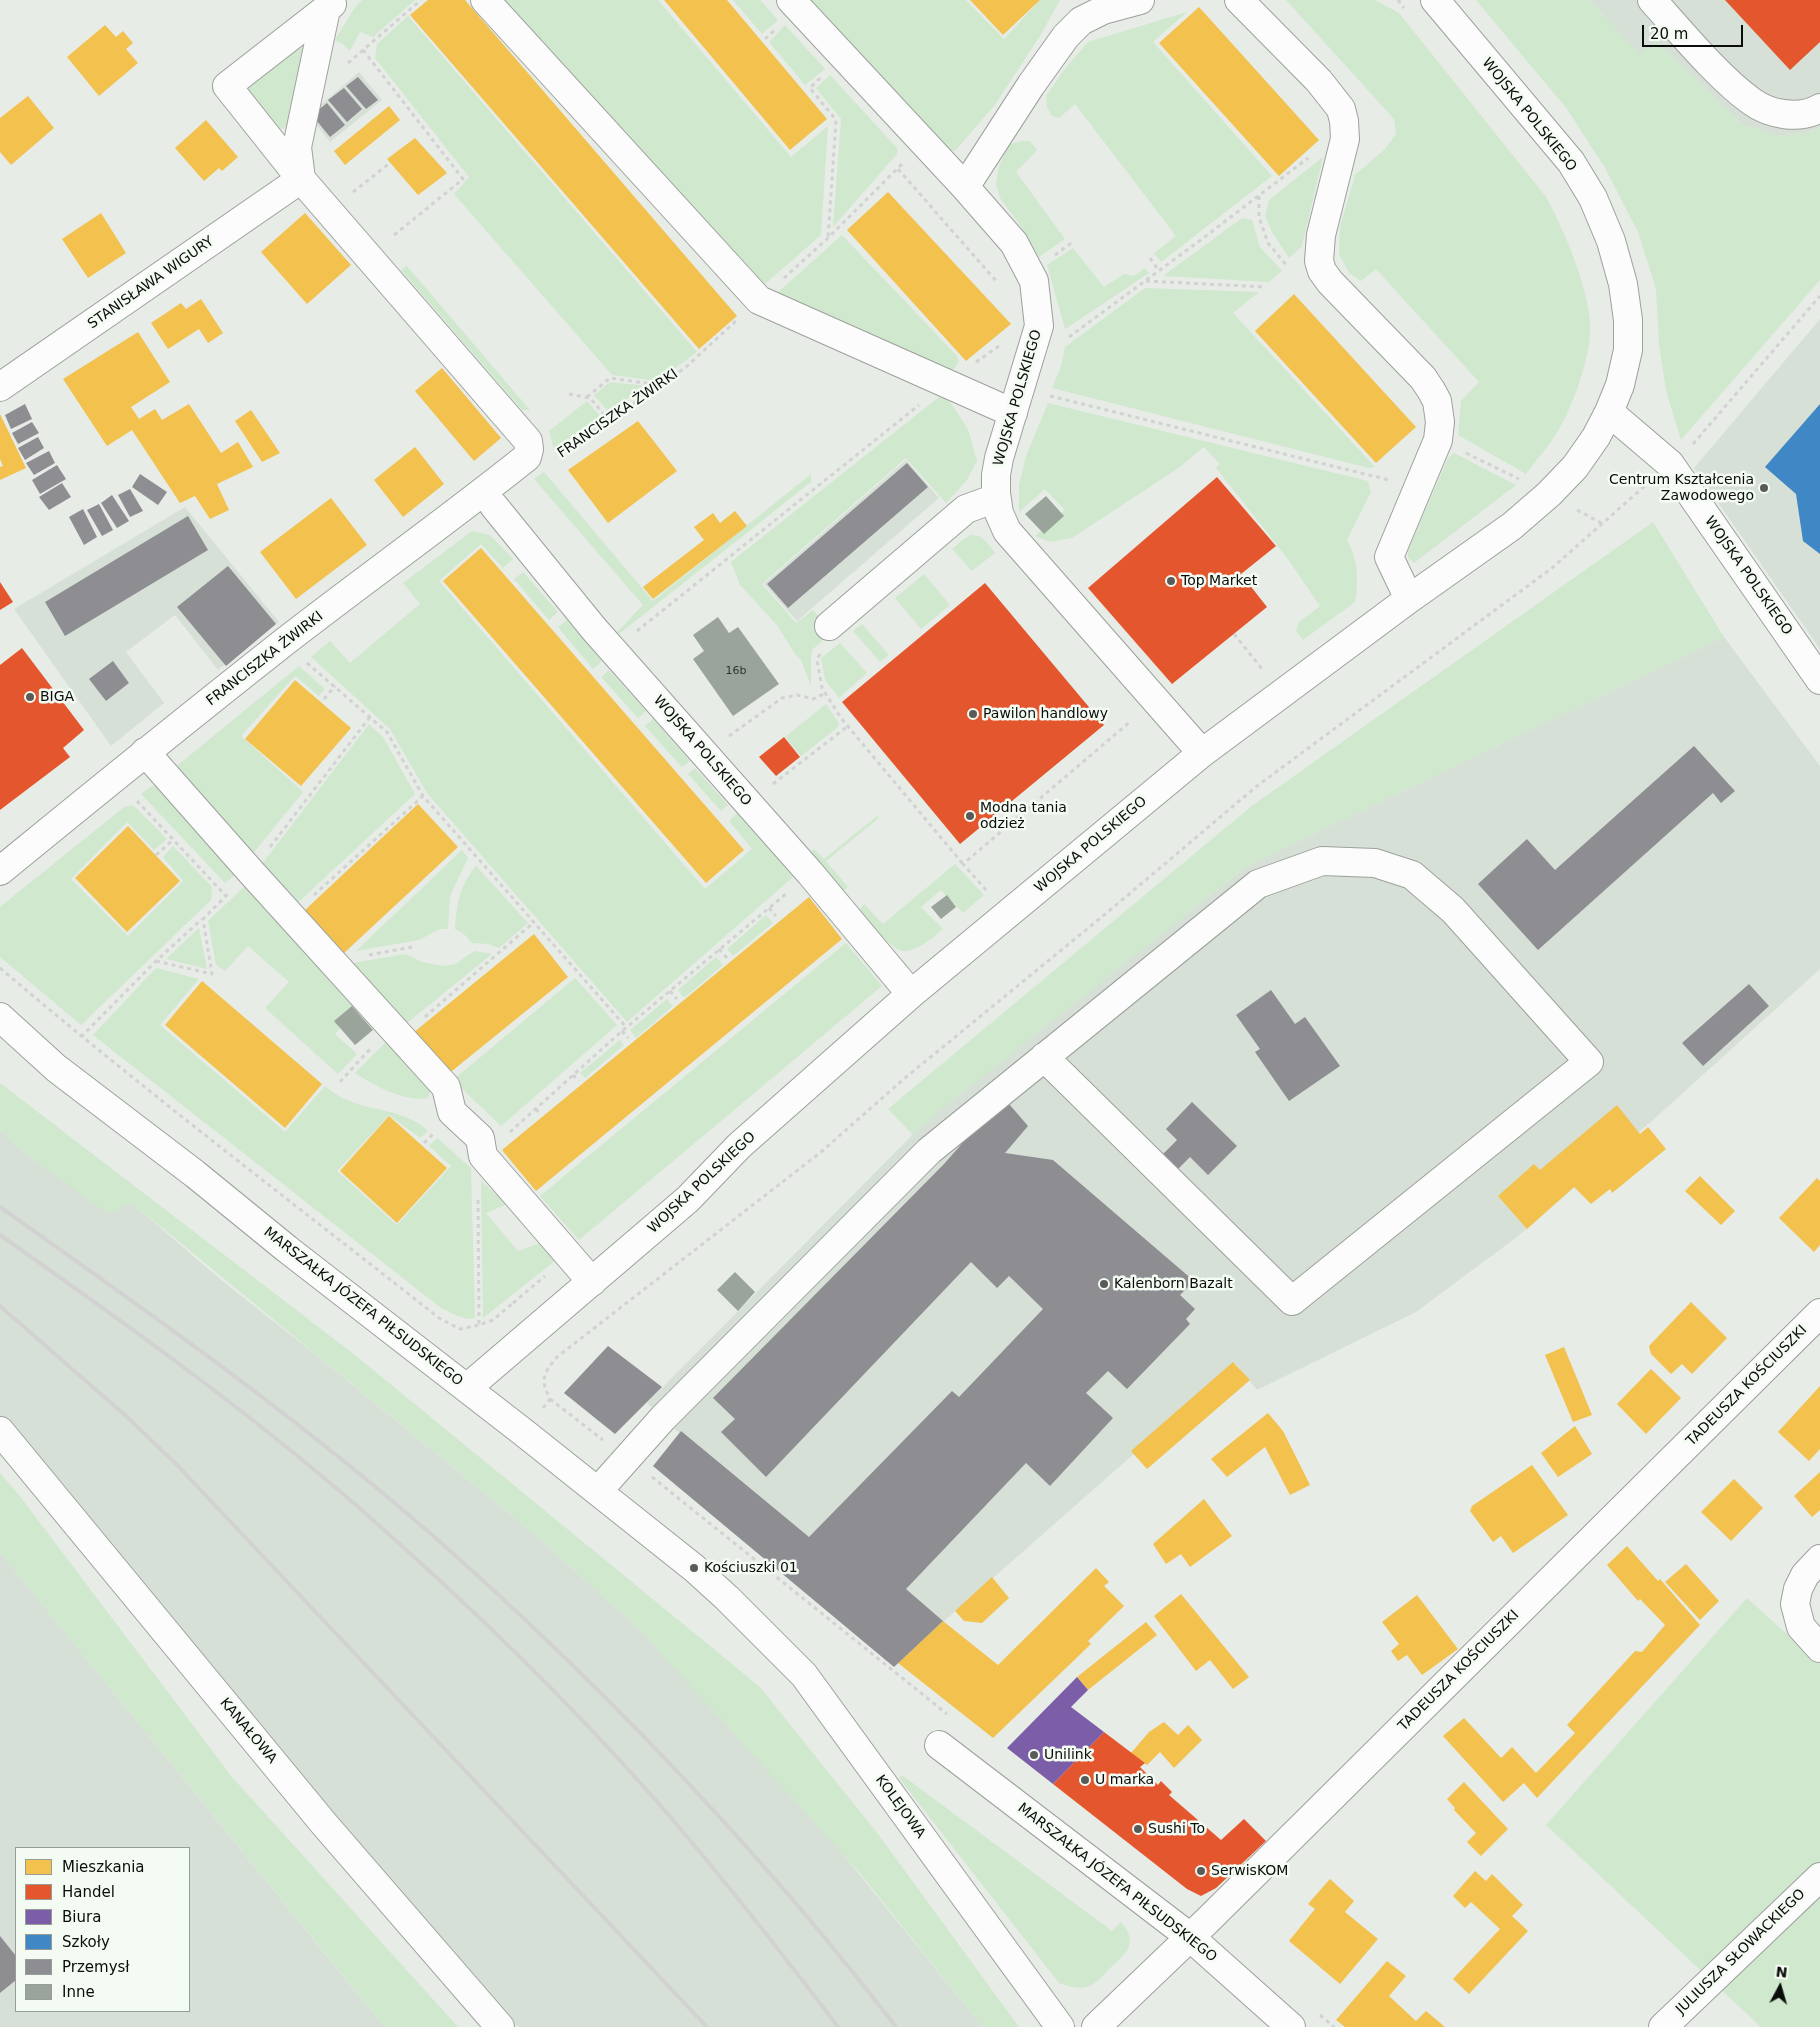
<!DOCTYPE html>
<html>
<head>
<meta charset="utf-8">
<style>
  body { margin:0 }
  #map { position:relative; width:1820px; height:2027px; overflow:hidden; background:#e7ece7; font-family:"DejaVu Sans",sans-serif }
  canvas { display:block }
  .legend { position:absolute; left:15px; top:1847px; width:175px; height:165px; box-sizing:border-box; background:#f4fbf3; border:1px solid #979c96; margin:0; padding:6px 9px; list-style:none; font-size:15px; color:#0b0d0b }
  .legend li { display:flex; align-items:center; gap:10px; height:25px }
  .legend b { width:25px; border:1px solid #979c96 }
  .north { position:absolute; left:1755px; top:1962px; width:50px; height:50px; -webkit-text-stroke:4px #f4fbf3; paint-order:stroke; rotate:6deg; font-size:14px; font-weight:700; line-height:20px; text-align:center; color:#0b0d0b }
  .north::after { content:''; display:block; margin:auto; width:18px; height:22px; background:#0b0d0b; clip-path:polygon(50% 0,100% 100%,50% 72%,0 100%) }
  .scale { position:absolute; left:1642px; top:25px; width:101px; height:22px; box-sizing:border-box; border:2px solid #0b0d0b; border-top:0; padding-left:6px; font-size:15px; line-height:18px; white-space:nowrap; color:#0b0d0b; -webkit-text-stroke:4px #f4fbf3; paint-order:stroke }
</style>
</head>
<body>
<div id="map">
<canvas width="1820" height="2027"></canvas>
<ul class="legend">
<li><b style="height:14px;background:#f2c14e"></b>Mieszkania</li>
<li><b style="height:14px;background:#e4572e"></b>Handel</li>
<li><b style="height:14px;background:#7b5ea7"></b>Biura</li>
<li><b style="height:14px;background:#3f88c5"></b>Szkoły</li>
<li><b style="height:14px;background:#8d8d92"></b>Przemysł</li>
<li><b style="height:14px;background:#9ba49b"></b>Inne</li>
</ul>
<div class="north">N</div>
<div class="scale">20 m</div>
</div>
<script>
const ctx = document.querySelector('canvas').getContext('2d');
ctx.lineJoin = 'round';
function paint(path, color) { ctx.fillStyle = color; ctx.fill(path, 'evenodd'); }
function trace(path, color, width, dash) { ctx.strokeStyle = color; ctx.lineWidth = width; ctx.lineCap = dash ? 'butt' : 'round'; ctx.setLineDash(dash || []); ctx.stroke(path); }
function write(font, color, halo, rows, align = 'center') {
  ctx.font = font + ' "DejaVu Sans",sans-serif'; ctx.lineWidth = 5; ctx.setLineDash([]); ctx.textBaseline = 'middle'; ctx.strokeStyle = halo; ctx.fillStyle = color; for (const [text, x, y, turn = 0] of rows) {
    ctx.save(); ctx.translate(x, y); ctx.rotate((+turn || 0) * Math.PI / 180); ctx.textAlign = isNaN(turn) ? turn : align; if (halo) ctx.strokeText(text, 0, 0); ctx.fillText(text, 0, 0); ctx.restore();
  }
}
paint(new Path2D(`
  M1589,0H1820V127L1806,133L1776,136L1741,124L1656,41L1640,55Z
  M359,72L382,100L330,142L309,115Z
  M1820,319V649L1694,468Z
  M906,460L939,498L797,621L764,584Z
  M185,507L279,622L218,670L175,615L126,652L164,703L111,746L14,609Z
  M1724,637L1820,766V969L1653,1120L1517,1237L1416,1312L1257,1390L1236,1364L942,1623L809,1544L677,1431L647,1403L927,1120L1247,866Z
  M0,1130L33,1160L132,1203L220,1279L315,1354L538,1537L639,1629L757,1748L983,2027H518L329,1820L0,1428Z
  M0,1552L344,1977L385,2027H0ZM16,1848H189V2011H16Z`), '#d7e0d7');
paint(new Path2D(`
  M362,0H415L373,37L360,32L350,51L343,44L335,40L355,7Z
  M500,0H658L791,157L828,126L821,235L765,284Z
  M733,0H760L778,20L762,34Z
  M808,0H966L1004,39L1040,0H1060L1040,36L994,106L955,151L948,150Z
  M1286,0H1375L1399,13L1547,198C1566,236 1585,278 1590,321C1593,351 1573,408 1556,434C1548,447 1536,460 1526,474L1458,435L1461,401L1479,382L1376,269L1361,281L1349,273L1339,254L1340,227L1355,175L1384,150L1396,134L1394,119Z
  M1476,0H1589L1640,54L1656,41L1741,124L1776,136L1806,133L1820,127V280L1681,440L1666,391L1659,345L1656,289L1638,232L1605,168L1567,109Z
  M1187,12L1153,42L1272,176L1161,262L1154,253L1176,236L1075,104L1059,118L1052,116L1047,107L1046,96L1064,70L1088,42Z
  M408,16L697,352L658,381L612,375L454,194L469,177L375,58L377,44Z
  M785,25L825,69L805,85L769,42Z
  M298,47L303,48L305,52L288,124L284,129L277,128L247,93L249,84Z
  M830,75L897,148V154L833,227L841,119L816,88Z
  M1023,141H1030L1037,150L1016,172L1065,239L1039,257L1020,225L1000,198L996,184L999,166L1009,144Z
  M1323,157L1302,246L1289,258L1272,232L1265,216L1269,200Z
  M1242,218L1252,220L1260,247L1282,271L1269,282L1163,276Z
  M842,235L957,356L959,361L954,369L950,370L775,295Z
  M1073,248L1104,287L1124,274L1134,276L1145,268L1149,273L1065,329L1047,265Z
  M407,266L530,410H522L401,270Z
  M1145,288L1259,292L1233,313L1375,467L1369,468L1052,388L1061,366L1065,347Z
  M610,382L647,386L608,411L594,395Z
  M944,393L968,429L977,461L967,480L946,503L906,458L762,584L796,623L813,610L832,632L813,649L811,655V686L801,660L795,654L777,625L740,585L731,562Z
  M587,401L600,416L554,450L549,431Z
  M1048,403L1368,481L1371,492L1347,540C1358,560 1359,579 1355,602L1303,640L1296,631L1299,622L1320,606L1285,555L1216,468L1220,464L1204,447L1180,467L1072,538L1050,542L1035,536L1065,510L1045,489L1019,512V485L1026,456Z
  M1454,453L1516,485L1414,563L1408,558V551L1448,458Z
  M544,472L653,601L811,474V482L619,634L617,632L643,605L534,479Z
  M1653,522L1724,637L1247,866L928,1120L913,1135L888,1109L1253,805Z
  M472,531L490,535L513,559L503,568L481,544L439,581L705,889L752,849L729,821L737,813L793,877L627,1022L427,793L390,729L311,657L330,641L350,663L420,604L403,583Z
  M971,535C982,534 989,544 995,553L972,571L952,549L965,538Z
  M523,572L558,612L549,620L514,579Z
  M924,574L950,605L921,629L895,598Z
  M567,620L602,661L593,669L558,627Z
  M862,624L889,655L880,662L853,631Z
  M840,643L867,673L839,698L825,680L821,658Z
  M299,666L325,689L319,696L295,676L241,736L303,792L251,856L173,769Z
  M609,670L646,711L638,718L601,677Z
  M826,704L839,723L837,728L801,756L785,737Z
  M653,719L690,761L682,767L645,726Z
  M369,724L383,737L415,794L293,907L259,868Z
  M695,768L728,805L721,811L688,774Z
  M159,784L239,872L225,883L141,794L150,787Z
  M130,805L135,807L167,839L154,850L127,822L71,879L128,936L183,881L163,857L173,846L212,887L211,900L81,1025L0,957V907L123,808Z
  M877,816L879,818L826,861L848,887L842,892L809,854L814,849L824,859Z
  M462,850L468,858L450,896L448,929H440L419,940L356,951Z
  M955,864L984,895L963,913L941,890L921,907L943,929C933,937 921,949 907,951C893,954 868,920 859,910L864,904L883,924Z
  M476,866L528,923L499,948L488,944L472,943L463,933L455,929C457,903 459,887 476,866Z
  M250,881L362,1005L335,1034L357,1054L338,1074L265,1008L289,982L248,946L225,971L216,965L208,921Z
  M766,915L773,923L733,956L727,949Z
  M199,928L207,969L166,959Z
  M846,943L882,986L579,1240L540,1196Z
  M476,951L492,954L407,1023L352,963L406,954L422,962L444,966L456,964L469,954Z
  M716,957L723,965L684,998L678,990Z
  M156,968L199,979L160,1025L285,1132L325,1086C331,1091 338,1096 345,1099C372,1112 406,1109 428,1131L420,1138L389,1115L337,1171L397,1225L451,1166L429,1146L437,1138L471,1168L475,1318C463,1321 452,1313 441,1308L93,1035Z
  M575,978L617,1025L501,1126L453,1080Z
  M667,999L673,1006L636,1038L630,1030Z
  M620,1040L624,1045L585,1078L580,1073Z
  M386,1042L425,1080L430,1091L428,1098C403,1102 375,1086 355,1073Z
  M0,1083L355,1355L760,1687L878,1834L1019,2027H983L859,1872L639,1629L538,1537L132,1203L108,1213L33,1160L0,1130Z
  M481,1181L507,1204L486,1213L518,1251L545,1241L560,1257L483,1318Z
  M0,1473L19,1495L232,1777L458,2027H385L0,1552Z
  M1747,1598L1820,1664V2027H1761L1546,1825Z
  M902,1775L1112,1931L1121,1922C1140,1944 1125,1954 1108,1970C1102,1977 1095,1985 1086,1987C1078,1989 1066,1986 1059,1983L899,1778Z`), '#d0e8ce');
paint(new Path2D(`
  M428,0H465L737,316L699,349L410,15Z
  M664,0H727L827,119L790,150Z
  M970,0H1040L1003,35Z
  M1199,7L1319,140L1279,176L1159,43Z
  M105,25L116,37L123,31L133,43L126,49L138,63L99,96L67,57Z
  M28,96L54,128L11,165L0,152V118Z
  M389,106L400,120L345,165L334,151Z
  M206,120L238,157L222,171L219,168L204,181L175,148Z
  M415,138L447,173L418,195L387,159Z
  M888,192L1011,324L966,361L847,230Z
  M101,213L126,253L88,278L62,239Z
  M305,213L351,265L307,304L261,252Z
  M1294,294L1416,427L1376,463L1255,331Z
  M201,299L223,333L208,343L199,329L168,349L151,323L181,303L186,309Z
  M138,332L170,382L131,407L139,419L155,409L162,420L189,404L221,453L238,442L253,467L217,484L229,510L210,519L195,496L180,503L132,430L107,446L63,379Z
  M442,368L501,438L474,461L415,391Z
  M251,410L280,453L262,462L235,421Z
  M0,414L26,468L0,480V467L3,466L0,459Z
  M638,421L677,471L608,523L568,470Z
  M415,447L444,484L403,517L374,480Z
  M331,498L367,545L296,599L260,552Z
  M735,511L747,526L653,599L643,587L704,540L694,527L713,513L720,523Z
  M481,548L744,850L706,883L443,581Z
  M295,680L351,728L301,786L245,739Z
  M418,804L458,847L344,953L304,911Z
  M128,826L180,881L127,932L75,878Z
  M809,897L842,939L536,1191L502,1150Z
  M534,934L568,977L447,1075L413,1033Z
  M202,981L322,1084L285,1128L165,1025Z
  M1617,1105L1640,1134L1648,1127L1666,1149L1612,1193L1610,1189L1591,1204L1574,1187L1527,1229L1498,1196L1534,1164L1540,1170Z
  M389,1116L447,1168L397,1223L340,1171Z
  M1700,1176L1735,1211L1721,1225L1685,1191Z
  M1817,1178L1820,1181V1245L1814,1252L1779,1218Z
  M1691,1302L1727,1338L1692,1374L1682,1364L1671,1374L1651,1354L1649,1346Z
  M1564,1347L1592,1415L1573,1422L1545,1355Z
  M1233,1362L1250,1380L1147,1469L1131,1451Z
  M1651,1369L1681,1398L1646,1434L1617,1404Z
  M1820,1386V1449L1809,1461L1778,1432Z
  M1268,1413L1283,1431L1310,1485L1290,1495L1265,1447L1227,1477L1211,1459Z
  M1575,1426L1592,1454L1558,1477L1541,1453Z
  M1532,1465L1568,1515L1513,1553L1501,1536L1493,1542L1470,1511L1472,1506Z
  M1820,1472V1510L1812,1517L1794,1496Z
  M1734,1479L1763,1508L1731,1541L1701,1512Z
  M1204,1499L1232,1536L1190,1567L1181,1554L1166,1564L1153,1544Z
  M1627,1546L1658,1581L1660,1579L1700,1625L1537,1798L1524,1783L1503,1802L1443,1736L1464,1718L1501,1758L1512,1747L1536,1773L1575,1733L1567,1725L1635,1651L1642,1652L1665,1625L1640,1599L1638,1601L1607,1565Z
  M1686,1564L1719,1601L1700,1620L1665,1582Z
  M1096,1568L1109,1582L1104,1586L1124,1606L1088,1641L1091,1644L993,1738L898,1663L943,1621L998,1665Z
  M992,1577L1009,1598L982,1623L964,1621L955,1611Z
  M1181,1594L1249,1677L1233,1689L1210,1660L1196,1671L1154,1616Z
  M1417,1595L1458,1649L1422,1675L1407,1655L1398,1661L1391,1651L1399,1644L1382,1622Z
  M1146,1622L1157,1635L1088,1690L1077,1677Z
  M1164,1722L1178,1735L1188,1725L1202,1740L1174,1768L1160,1752L1147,1765L1131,1753L1149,1732Z
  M1464,1782L1508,1829L1481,1856L1467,1842L1476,1833L1454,1810L1455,1808L1447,1799Z
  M1475,1871L1486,1881L1492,1874L1523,1905L1512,1916L1528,1931L1469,1994L1453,1979L1500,1929L1471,1902L1465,1908L1453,1896Z
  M1330,1879L1354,1901L1345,1912L1378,1939L1340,1984L1289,1941L1315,1909L1308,1904Z
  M1387,1961L1406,1976L1389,1996L1416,2021L1426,2011L1445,2027H1345L1336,2020Z`), '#f2c14e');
paint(new Path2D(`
  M1725,0H1820V42L1790,70Z
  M1217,477L1276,546L1241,574L1267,607L1172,684L1088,588Z
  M0,582L13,602L0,610Z
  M985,583L1104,725L960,844L842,702Z
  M22,648L84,730L63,748L70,757L0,810V665Z
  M784,737L800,757L776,776L759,757Z
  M1104,1732L1145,1763L1140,1767L1158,1785L1161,1781L1172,1792L1169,1795L1221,1840L1244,1819L1266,1841L1216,1888L1201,1896L1187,1889L1053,1784Z`), '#e4572e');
paint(new Path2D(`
  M1077,1677L1088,1690L1071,1707L1104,1732L1053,1784L1007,1748Z`), '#7b5ea7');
paint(new Path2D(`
  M1820,404V554L1803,541L1796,494L1765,467Z`), '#3f88c5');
paint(new Path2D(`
  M358,77L378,100L366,109L346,86Z
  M344,88L362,109L347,122L328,100Z
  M327,103L345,125L330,137L312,115Z
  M25,404L32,419L11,429L5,415Z
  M32,422L39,433L18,444L12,433Z
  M38,437L44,448L25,460L18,448Z
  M49,451L55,463L34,475L26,463Z
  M907,463L928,487L788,608L767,584Z
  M57,465L66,479L40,494L32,480Z
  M140,474L167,492L158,505L132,487Z
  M62,483L71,497L49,510L39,497Z
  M130,489L143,511L130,517L118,495Z
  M112,495L129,521L117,528L101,503Z
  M99,504L113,530L102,536L87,510Z
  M83,509L97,537L84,545L69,517Z
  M188,516L208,550L65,636L45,602Z
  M228,566L276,624L226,666L177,607Z
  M113,661L129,683L106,701L89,679Z
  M1694,746L1735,791L1721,803L1713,793L1538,950L1478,884L1527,839L1555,870Z
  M1749,984L1769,1006L1703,1066L1682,1043Z
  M1271,990L1295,1024L1305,1017L1340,1066L1289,1101L1255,1052L1260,1049L1236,1015Z
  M1003,1097L1028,1126L1005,1153L1053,1160L1194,1281L1180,1295L1195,1309L1186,1319L1190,1324L1127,1389L1108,1371L1086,1393L1113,1418L1050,1486L1026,1463L906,1589L943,1621L894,1667L653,1466L681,1431L809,1537L952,1391L959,1397L1043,1309L1009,1276L997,1288L971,1262L766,1477L721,1432L735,1419L713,1398L944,1164Z
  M1192,1102L1237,1146L1208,1175L1190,1157L1177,1170L1162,1155L1177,1140L1166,1129Z
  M608,1346L662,1387L615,1434L564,1393Z
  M0,1936L16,1956V1980L0,1993Z`), '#8d8d92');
paint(new Path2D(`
  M1046,496L1064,516L1044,534L1025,514Z
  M718,617L729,633L738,627L779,684L733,716L693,659L704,651L693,635Z
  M947,895L956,907L941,919L931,907Z
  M352,1006L373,1030L355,1045L334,1021Z
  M735,1272L755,1292L738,1311L717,1290Z`), '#9ba49b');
const minor = new Path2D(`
  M485,0L759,300L1013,413
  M791,0L965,187L1014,243L1034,281L1039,326L999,458L996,475V493L999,513L1007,531L1202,753
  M1239,0L1319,81L1341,109L1344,121L1345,139L1321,235L1319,261L1322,271L1330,282L1423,378L1431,390L1437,401L1440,422L1438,440L1389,557L1409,599
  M1652,0C1681,32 1717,76 1751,101C1770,115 1800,120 1820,108
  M301,179L297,147L326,9L332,4
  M965,187L1031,85L1066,36L1081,21L1103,10L1140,0
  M0,387L301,179
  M1609,412L1670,464L1820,680
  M494,506L594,629L810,873L911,994
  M829,626L966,509L996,498
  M145,752L251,872L446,1087L452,1112L480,1138L483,1156L592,1282
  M0,871C94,794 188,718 283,643C364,580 447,521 527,457L529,449L528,441L301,179L227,86L326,9
  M0,1017L56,1068L195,1174L287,1249L523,1432L694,1568L727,1598L804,1675L1060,2027
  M467,1388L688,1199L739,1146L911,994L1202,753L1409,599L1512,526L1549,494L1575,467L1596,437L1609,412L1620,385L1628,350V320L1623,284L1611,241L1593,198L1571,162L1435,0
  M0,1431L325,1825L500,2027
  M598,1491L663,1418L929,1151L1258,884L1322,861L1375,863L1412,875L1453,910L1589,1062L1292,1301L1044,1057
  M1820,1559L1805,1575L1798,1589L1795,1604L1801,1627L1820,1648
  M939,1745L1190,1937L1291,2027
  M1096,2027L1208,1920L1820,1313
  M1663,2027L1820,1877`);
trace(minor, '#9da09c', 30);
trace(new Path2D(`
  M1398,0L1404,8
  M765,39L776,29
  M363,50L463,179L393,236
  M348,63L421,0
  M820,78L810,88L836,120L828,238
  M898,169L997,282
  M353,192L390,163
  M1259,196V217L1268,243L1287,266
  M1055,255L1074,241
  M1150,258L1159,271
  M784,278L828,238L902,164
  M1146,281L1266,287
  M1069,337L1202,239L1308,158
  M976,362L999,346
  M569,394L590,398L608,419
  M1050,396L1389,480
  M587,397L610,378L659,385
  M1693,444L1820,296
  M1466,453L1519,479
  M561,454L686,367L737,320
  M1577,510L1603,524
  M637,631L919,405
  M1234,634L1262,669
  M820,654L817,660L822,688L841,718L963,864
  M307,663L387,732L423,796L626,1027
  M324,699L335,686
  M729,736L782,698L797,695L813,699L826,693
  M773,784L848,726
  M137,801L226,896
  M270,847L370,717
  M156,855L173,840
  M986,890L963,864L1131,721
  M314,895L423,796
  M769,908L776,916
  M719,949L727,958
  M369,955L412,947
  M156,961L212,974L203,919L229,893
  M0,968C142,1089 292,1202 439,1318L460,1329L479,1325
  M670,991L677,999
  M425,1017L534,922
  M622,1031L628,1038
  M81,1037L156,961L202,919
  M573,1075L579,1081
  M340,1082L370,1049
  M536,1109L540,1114
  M510,1132L622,1031L787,893
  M424,1143L433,1134
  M478,1200L479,1325L493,1320L513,1303
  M513,1303L545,1276
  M550,1399L603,1440
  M543,1408L550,1399C540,1379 543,1374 557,1357L821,1152L905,1078L1109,911L1257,786L1552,568L1647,484
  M652,1477L947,1714
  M1320,2015L1334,2027`), '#d2d2d2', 3, [4, 4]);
trace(minor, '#fbfcfb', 28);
trace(new Path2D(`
  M0,1207C157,1318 314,1429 457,1557C617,1701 765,1857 896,2027
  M0,1235C122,1321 244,1408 357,1506C461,1597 561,1693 652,1796C717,1870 778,1948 838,2027
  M0,1306L126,1416L177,1465L707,2027`), '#d2d2d2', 4);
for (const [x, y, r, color] of [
  [1764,488,5,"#585b58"],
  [1171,581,5,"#585b58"],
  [30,697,5,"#585b58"],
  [973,714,5,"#585b58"],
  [970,816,5,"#585b58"],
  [1104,1284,5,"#585b58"],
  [694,1568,5,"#585b58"],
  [1034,1755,5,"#585b58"],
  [1085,1780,5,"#585b58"],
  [1138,1829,5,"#585b58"],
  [1201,1871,5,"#585b58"]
]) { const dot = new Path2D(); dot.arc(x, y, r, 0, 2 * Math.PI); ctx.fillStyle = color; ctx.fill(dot); trace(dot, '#f4fbf3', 2); }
write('11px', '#2f332f', null, [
  ["16b",736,671]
]);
write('14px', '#0b0d0b', '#f4fbf3', [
  ["WOJSKA POLSKIEGO",1529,115,51],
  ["STANISŁAWA WIGURY",151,283,-35],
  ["WOJSKA POLSKIEGO",1018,398,-74],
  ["FRANCISZKA ŻWIRKI",618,414,-35],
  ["WOJSKA POLSKIEGO",1748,576,55],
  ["FRANCISZKA ŻWIRKI",265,659,-38],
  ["WOJSKA POLSKIEGO",702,751,49],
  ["WOJSKA POLSKIEGO",1091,845,-40],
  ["WOJSKA POLSKIEGO",702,1183,-43],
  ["MARSZAŁKA JÓZEFA PIŁSUDSKIEGO",363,1307,38],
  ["TADEUSZA KOŚCIUSZKI",1747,1386,-45],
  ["TADEUSZA KOŚCIUSZKI",1459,1671,-45],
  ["KANAŁOWA",248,1731,50],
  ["KOLEJOWA",900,1807,54],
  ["MARSZAŁKA JÓZEFA PIŁSUDSKIEGO",1117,1883,38],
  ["JULIUSZA SŁOWACKIEGO",1741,1952,-44]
]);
write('14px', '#0b0d0b', '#f4fbf3', [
  ["Centrum Kształcenia",1754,480,"right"],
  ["Zawodowego",1754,496,"right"],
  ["Top Market",1181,581],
  ["BIGA",40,697],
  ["Pawilon handlowy",983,714],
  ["Modna tania",980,808],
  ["odzież",980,824],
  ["Kalenborn Bazalt",1114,1284],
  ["Kościuszki 01",704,1568],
  ["Unilink",1044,1755],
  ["U marka",1095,1780],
  ["Sushi To",1148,1829],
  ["SerwisKOM",1211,1871]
], 'left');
</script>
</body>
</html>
